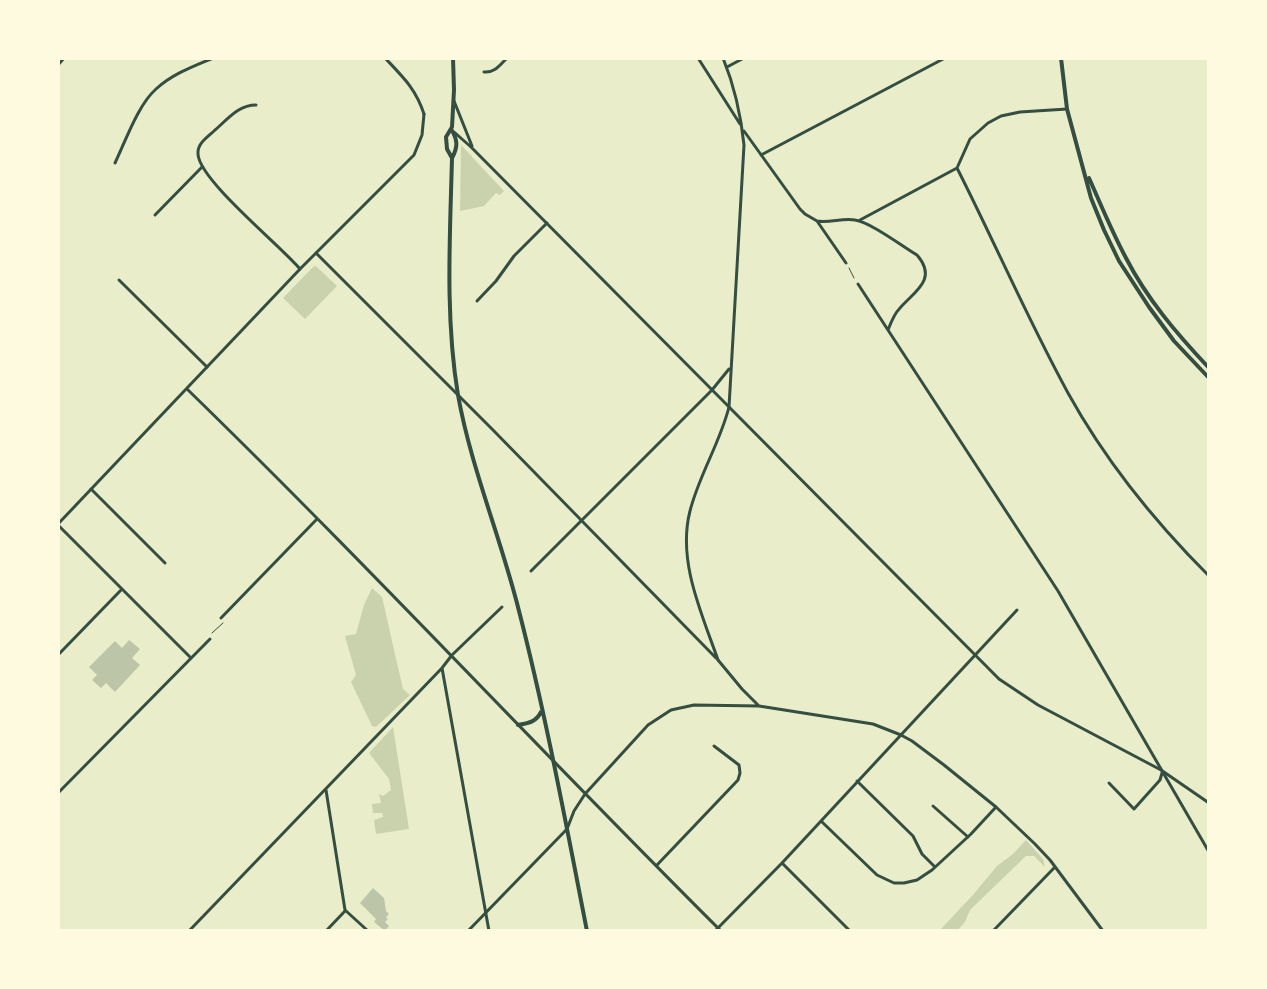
<!DOCTYPE html>
<html>
<head>
<meta charset="utf-8">
<style>
  body { margin:0 }
  #map { position:relative; width:1267px; height:989px; overflow:hidden; background:#e9edc9; font-family:Karla,sans-serif }
  canvas { display:block }
  .frame { position:absolute; inset:0; border:60px solid #fefae0; pointer-events:none }
</style>
</head>
<body>
<div id="map">
<canvas width="1267" height="989"></canvas>
<div class="frame"></div>
</div>
<script>
const ctx = document.querySelector('canvas').getContext('2d');
ctx.lineJoin = 'round';
function paint(path, color) { ctx.fillStyle = color; ctx.fill(path, 'evenodd'); }
function trace(path, color, width, dash) { ctx.strokeStyle = color; ctx.lineWidth = width; ctx.lineCap = dash ? 'butt' : 'round'; ctx.setLineDash(dash || []); ctx.stroke(path); }
paint(new Path2D(`
  M461,145L504,191L500,195L496,193L484,206L460,211Z
  M316,266L337,286L305,319L283,298L313,267Z
  M372,588L382,597L403,689L410,695L376,727L372,726L351,682L356,675L345,636L356,634L364,605Z
  M393,727L409,829L376,834L374,820L383,817L382,813H373L372,804L381,803L379,794L383,796L391,790L389,779L369,753Z
  M1026,840L1043,859L1045,867L1034,856H1026L970,910L965,922L957,931H939L972,896L997,866L1013,854Z`), '#cad2ad');
paint(new Path2D(`
  M129,640L140,649L132,658L140,665L115,692L106,683L101,688L92,680L97,675L89,667L115,641L122,648Z
  M373,888L384,898L386,911L389,914L386,917L388,919L385,922L389,926L385,931L374,922L376,919L360,903Z`), '#bcc5a7');
trace(new Path2D(`
  M849,268L854,278
  M212,633L223,623`), '#344e41', 1);
trace(new Path2D(`
  M385,58C403,77 416,89 424,114
  M698,58L740,124
  M58,65L64,58
  M727,67L744,58
  M484,72C495,73 500,65 507,58
  M256,105C238,105 228,119 215,130C208,137 197,143 198,154C199,180 281,246 300,269
  M744,131L800,209L805,214L817,221L846,263
  M761,155L945,58
  M115,163C126,140 138,105 156,89C172,74 194,66 213,58
  M957,168C995,243 1028,320 1068,393C1105,460 1155,522 1209,576
  M155,215L202,167
  M860,220L957,168L970,139L988,123L1001,116L1020,112L1067,109
  M817,221C830,223 842,218 855,220C870,222 902,246 917,255C938,279 915,291 900,308C894,314 891,322 888,330
  M316,253L493,430L716,658
  M119,280L207,367
  M858,284L1058,591L1209,852
  M477,301L496,281L514,256L547,223
  M91,489L165,563
  M58,525L191,658
  M531,571L712,390L729,369
  M221,618L317,519
  M58,655L122,589
  M718,660C702,614 677,561 690,511C699,475 720,443 729,407L744,145C741,116 734,85 723,58
  M442,668L489,931
  M857,781L913,836L922,854L934,866
  M1109,783L1134,809L1160,780L1162,773
  M326,790L345,910L368,931
  M58,793L210,639
  M933,806L968,837
  M821,821L877,875L894,883H904L917,880L932,870L971,834L996,807
  M782,863L850,931
  M657,865L738,780L740,773L739,765L714,746
  M189,931L442,668L452,655L502,607
  M326,931L345,911
  M715,931L782,863L1017,610
  M993,931L1054,868`), '#344e41', 3);
trace(new Path2D(`
  M454,101L472,146
  M454,132L471,147L999,679L1038,705L1161,770L1209,803
  M187,389C369,566 541,752 721,931
  M58,524L300,269L414,155L422,135L424,114
  M718,660L742,689L759,706
  M190,930V931
  M468,931L567,829L574,811L585,794L648,725L671,710L694,705L759,706L873,724L901,735L912,741L944,765L996,807L1035,844L1050,860L1103,931`), '#344e41', 3);
trace(new Path2D(`
  M1061,58L1067,109L1091,198L1104,230L1119,261L1149,307L1174,341L1209,378
  M451,129C458,140 458,147 452,158C450,237 445,317 458,395C471,468 501,538 519,611C546,716 566,824 587,931
  M452,158L447,149L446,137L452,127L454,90L453,58
  M1089,178C1101,205 1112,232 1126,258C1147,299 1177,334 1209,368
  M518,725C529,723 536,722 541,712`), '#344e41', 4);
</script>
</body>
</html>
